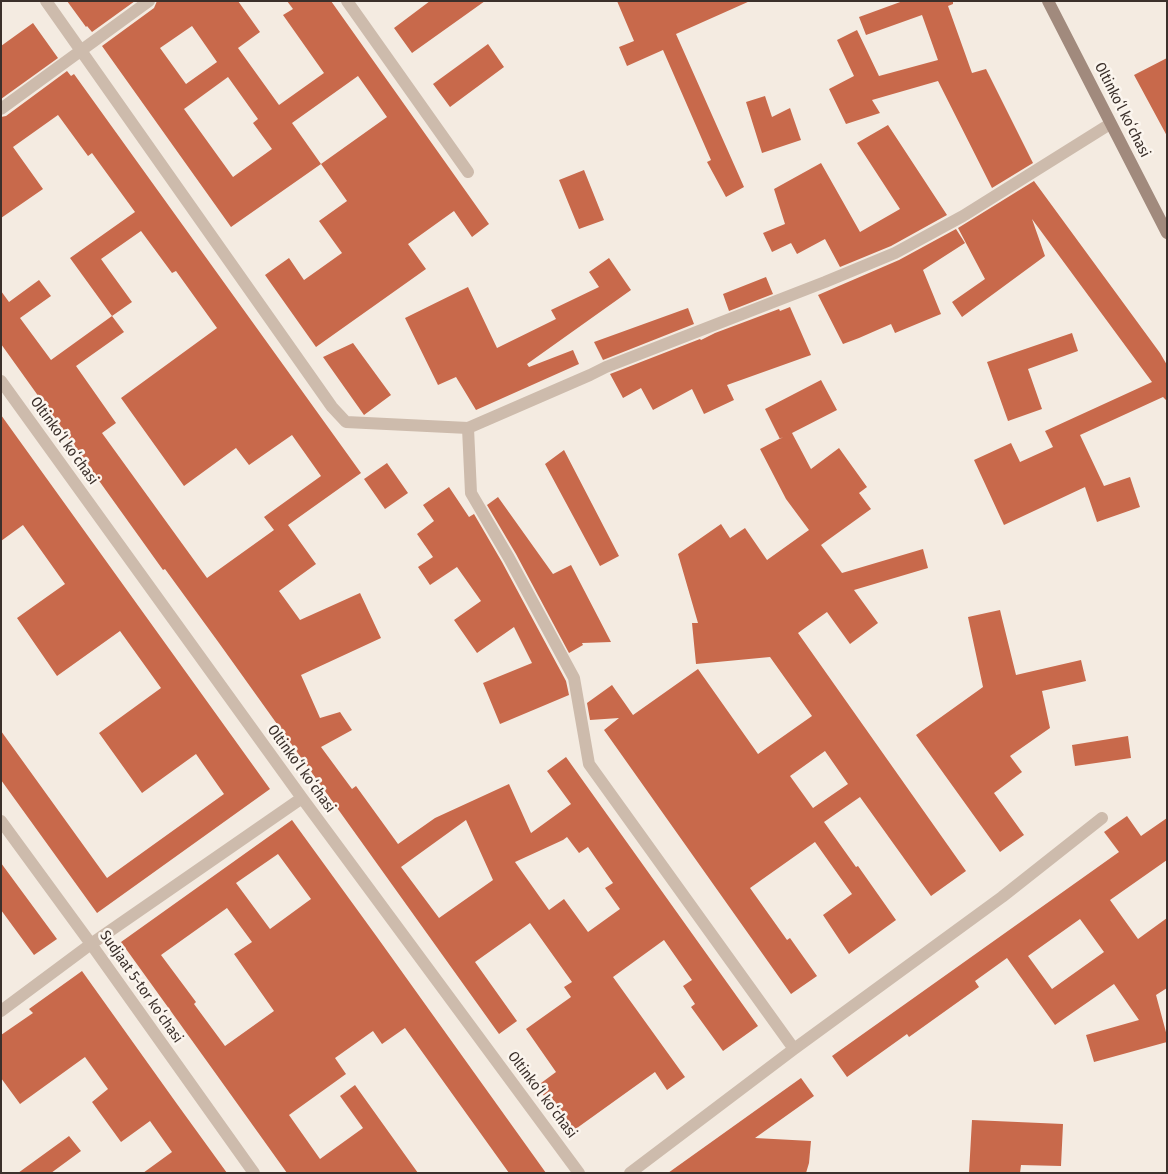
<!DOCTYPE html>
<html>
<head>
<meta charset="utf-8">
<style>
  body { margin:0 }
  #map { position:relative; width:1168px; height:1174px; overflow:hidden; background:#f4ebe1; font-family:"Fira Sans Condensed",sans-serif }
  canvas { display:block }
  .frame { position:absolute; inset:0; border:2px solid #3b302b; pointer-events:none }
</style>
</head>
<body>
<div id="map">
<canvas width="1168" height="1174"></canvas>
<div class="frame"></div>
</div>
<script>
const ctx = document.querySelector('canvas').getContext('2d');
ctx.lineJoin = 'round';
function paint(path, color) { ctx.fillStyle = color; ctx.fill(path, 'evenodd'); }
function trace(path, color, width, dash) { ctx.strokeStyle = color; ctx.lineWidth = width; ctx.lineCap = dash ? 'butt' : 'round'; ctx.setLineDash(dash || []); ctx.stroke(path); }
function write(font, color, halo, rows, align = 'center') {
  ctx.font = font + ' "Fira Sans Condensed",sans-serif'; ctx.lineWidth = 5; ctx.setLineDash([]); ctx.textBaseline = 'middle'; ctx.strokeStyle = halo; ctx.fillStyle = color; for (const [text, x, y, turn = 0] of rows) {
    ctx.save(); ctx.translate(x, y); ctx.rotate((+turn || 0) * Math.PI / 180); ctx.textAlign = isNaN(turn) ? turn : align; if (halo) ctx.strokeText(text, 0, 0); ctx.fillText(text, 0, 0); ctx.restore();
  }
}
paint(new Path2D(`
  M67,1H135L92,32L87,26L86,27Z
  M157,1H238L260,32L238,48L279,105L324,73L283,15L293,9L287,1H331L489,224L472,237L454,211L408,244L426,269L316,347L265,275L289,258L304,280L342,253L319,221L347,201L321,164L231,227L102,46L154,8ZM192,26L217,62L186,84L160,48ZM358,76L387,117L321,164L292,123ZM228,77L258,119L253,123L272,149L233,177L184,109Z
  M430,1H485L412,53L394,28Z
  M617,1H750L676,34L744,187L726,197L707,162L711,160L663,50L627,66L619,47L634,41Z
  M903,1H953V4L948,6L972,73L986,69L1033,163L992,188L938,81L872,100L880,113L846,124L829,89L854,76L837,40L857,30L879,76L938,60L922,15L866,35L859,17Z
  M33,23L58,58L1,99V46Z
  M488,44L504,67L450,107L433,84Z
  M1167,58V136L1134,75Z
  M67,71L71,76L74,74L361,473L288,525L316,564L279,591L300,620L360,593L381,638L301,675L320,718L340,712L352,730L321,747L352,789L356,786L398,844L435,818L509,784L531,833L571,804L547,771L566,757L758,1026L723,1051L691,1007L695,1004L683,986L692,980L664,940L613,977L685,1077L667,1090L655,1072L570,1133L537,1086L556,1072L526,1029L571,997L564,987L572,982L530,923L475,962L517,1021L499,1034L219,643L165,569L163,570L1,344V291L9,302L39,280L51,296L20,318L51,360L112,316L70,258L135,212L92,153L88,156L58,115L13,147L43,189L1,218V117L6,116ZM141,231L172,273L176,271L217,328L121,398L184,486L236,448L249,465L292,435L321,476L264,517L274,530L207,578L102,433L116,423L76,366L124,332L112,316L132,302L101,259ZM466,820L493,880L439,918L401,867ZM567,837L579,853L588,847L613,883L605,888L620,909L588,932L564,899L549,910L515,862L563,840Z
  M765,96L772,117L790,108L801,140L762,153L746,102Z
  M888,125L947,215L891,246L840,267L825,239L797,254L791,243L772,252L763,233L785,224L774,189L821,163L860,232L900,209L857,143Z
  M584,170L604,220L579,229L559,180Z
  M1034,181L1160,353L1167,365V401L1163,397L1080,435L1104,486L1130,477L1140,507L1097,522L1085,487L1004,525L974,460L1011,443L1020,462L1053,447L1045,431L1152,382L1032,219L1045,256L962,317L952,302L985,279L958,228Z
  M956,229L965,243L923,270L941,314L895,333L891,324L859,338L843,344L818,295L899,260Z
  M609,258L631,290L527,364L529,367L573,350L579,364L476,410L456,377L438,385L405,318L468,287L497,348L556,319L551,310L599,287L589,272Z
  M766,277L773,294L729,311L723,294Z
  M790,307L811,355L727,385L734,400L704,414L692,389L653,410L641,388L623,398L610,374L700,339L701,340L715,333L779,309L780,311Z
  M688,308L694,324L603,360L594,342Z
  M1072,333L1078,351L1028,369L1042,409L1008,421L987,362Z
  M353,343L391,395L364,415L323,357Z
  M821,380L837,410L792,433L811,469L839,448L867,487L859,493L871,509L821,545L842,573L923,549L928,568L854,590L878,623L850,644L827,612L798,633L966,871L931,896L860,797L824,822L856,867L858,866L896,920L849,954L823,915L852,894L815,842L750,888L787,940L790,938L817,976L791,994L604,730L619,718L590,720L587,703L612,685L633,715L698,669L758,754L812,716L770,657L696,664L692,623H698L678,554L721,524L730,538L745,528L767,560L809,530L786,499L760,449L783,437L780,439L765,409ZM825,751L848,784L813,808L790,776Z
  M1,415L270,789L97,913L1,780V731L107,878L224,794L196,754L142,793L99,733L161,688L120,631L57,676L17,618L65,584L23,525L1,541Z
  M564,450L619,556L600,566L545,464Z
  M387,463L408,493L385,509L364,479Z
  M449,487L469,517L474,514L502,562L566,681L569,695L500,724L483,683L532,663L514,627L477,653L454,620L481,601L457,567L430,585L418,567L433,557L417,534L434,521L423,505Z
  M498,497L553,574L571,565L611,642L582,643L583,645L569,653L516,554L487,505Z
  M1000,610L1016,675L1081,660L1086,681L1042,691L1050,728L1010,756L1022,772L994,793L1024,835L1000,852L916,735L983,687L968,617Z
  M1128,736L1131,758L1075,766L1072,745Z
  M1127,816L1141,836L1167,818V860L1110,900L1138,939L1167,918V988L1156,995L1167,1036V1042L1094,1062L1086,1035L1139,1020L1114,984L1055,1025L1007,958L975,981L979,987L909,1037L907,1034L847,1077L832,1056L1119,852L1104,832ZM1080,919L1104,952L1052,989L1028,956Z
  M292,820L377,937L546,1173H509L405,1028L382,1044L373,1031L335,1058L346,1074L289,1115L320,1159L363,1128L340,1096L355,1085L418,1173H287L206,1060L121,942ZM278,854L311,899L270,929L236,883ZM227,908L252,942L234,954L274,1011L225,1046L194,1004L196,1002L161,955Z
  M1,863L57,939L34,955L1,910Z
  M82,971L177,1104L227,1173H143L172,1152L150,1121L121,1142L92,1102L108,1089L85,1057L20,1104L1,1078V1035L33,1013L29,1009Z
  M801,1078L814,1096L755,1138L811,1141L809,1163L806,1173H668Z
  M972,1120L1063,1124L1061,1166L1021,1165L1020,1173H969Z
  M69,1136L81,1151L51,1173H18Z`), '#c8694b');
trace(new Path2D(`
  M46,1L332,407L346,422L468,428
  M347,1L468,172
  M1,109L149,1
  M1,381L302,798L579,1173
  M1,821L91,944L254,1173
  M1,1011L91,944L302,798
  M794,1049L589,764L574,678L509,558L471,493L468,428L590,375L606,367L825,282L895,253L963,216L1110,124
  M630,1173L794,1049L1002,897L1102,818`), '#cdbbac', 12);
trace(new Path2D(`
  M1048,1L1167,233`), '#a18a7d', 12);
write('15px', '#3b302b', '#fbf5ee', [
  ["Oltinkoʻl koʻchasi",1122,110,63],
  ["Oltinkoʻl koʻchasi",64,441,54],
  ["Oltinkoʻl koʻchasi",301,769,54],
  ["Sudjaat 5-tor koʻchasi",141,987,55],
  ["Oltinkoʻl koʻchasi",542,1095,53]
]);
</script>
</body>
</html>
